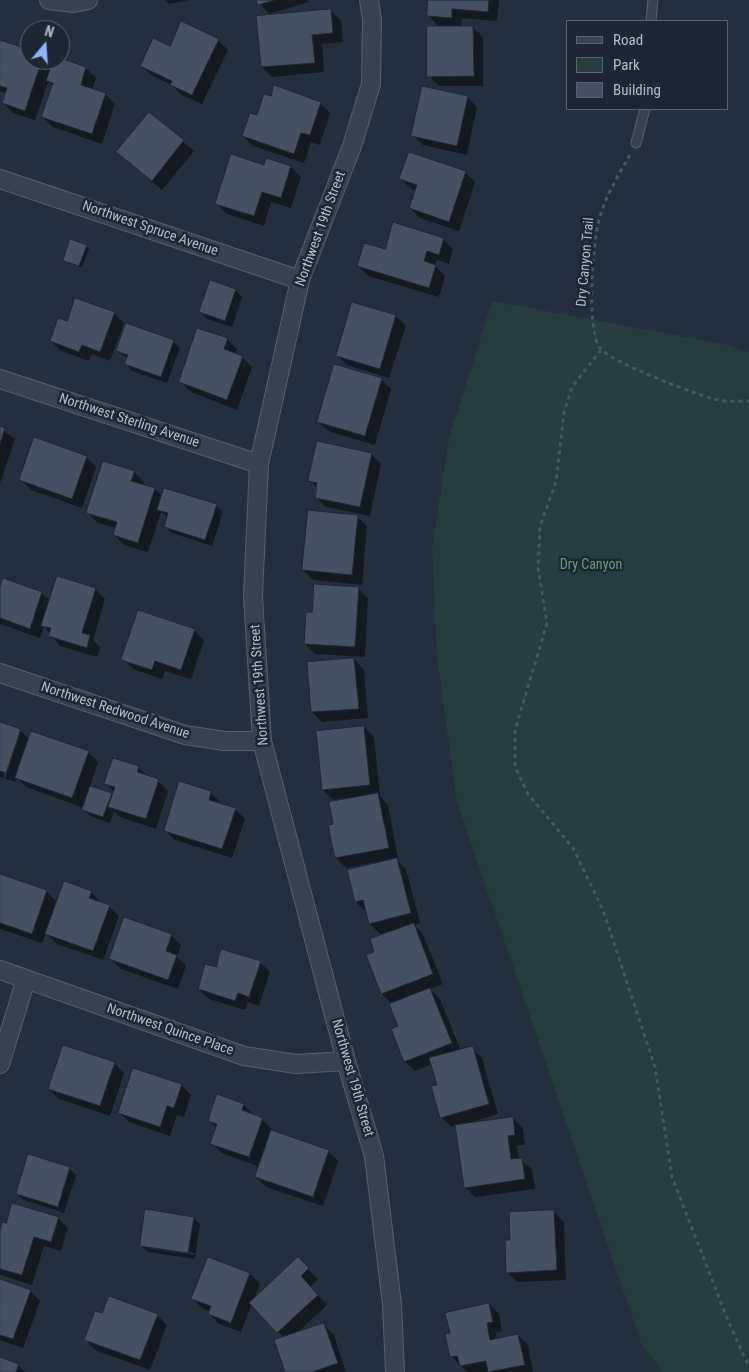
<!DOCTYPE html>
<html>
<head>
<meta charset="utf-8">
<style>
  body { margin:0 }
  #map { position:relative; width:749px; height:1372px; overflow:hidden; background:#242f3e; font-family:"Roboto Condensed",sans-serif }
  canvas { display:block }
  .legend { position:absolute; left:566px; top:20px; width:162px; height:90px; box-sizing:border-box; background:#1d2633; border:1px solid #59626f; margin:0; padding:6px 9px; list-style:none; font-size:15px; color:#b4bcc9 }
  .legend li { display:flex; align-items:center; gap:10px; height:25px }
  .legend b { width:25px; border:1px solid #59626f }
  .north { position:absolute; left:20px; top:20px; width:50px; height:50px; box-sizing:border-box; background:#1d2633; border:1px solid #59626f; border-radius:50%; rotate:18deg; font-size:14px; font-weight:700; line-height:20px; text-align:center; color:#b4bcc9 }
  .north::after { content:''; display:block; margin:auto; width:18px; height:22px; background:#8ab4f8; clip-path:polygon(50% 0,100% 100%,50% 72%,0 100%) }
</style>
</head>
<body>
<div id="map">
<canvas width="749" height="1372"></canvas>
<ul class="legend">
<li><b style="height:6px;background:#38414e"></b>Road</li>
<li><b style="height:14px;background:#263c3f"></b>Park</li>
<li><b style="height:14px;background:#455162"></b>Building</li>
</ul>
<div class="north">N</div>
</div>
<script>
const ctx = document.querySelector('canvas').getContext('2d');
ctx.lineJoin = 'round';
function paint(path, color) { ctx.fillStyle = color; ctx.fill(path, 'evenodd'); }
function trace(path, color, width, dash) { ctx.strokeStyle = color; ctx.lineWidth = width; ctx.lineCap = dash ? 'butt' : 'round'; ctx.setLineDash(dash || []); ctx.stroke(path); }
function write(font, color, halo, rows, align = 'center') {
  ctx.font = font + ' "Roboto Condensed",sans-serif'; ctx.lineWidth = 5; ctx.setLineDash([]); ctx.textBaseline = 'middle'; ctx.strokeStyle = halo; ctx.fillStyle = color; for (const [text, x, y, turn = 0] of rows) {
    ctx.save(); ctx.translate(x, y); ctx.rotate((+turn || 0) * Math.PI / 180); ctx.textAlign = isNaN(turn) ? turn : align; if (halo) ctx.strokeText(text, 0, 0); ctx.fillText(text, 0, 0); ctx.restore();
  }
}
paint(new Path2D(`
  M492,301L724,344L749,352V1372H663L641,1343L457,802L437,657L432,549L449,438Z`), '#263c3f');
paint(new Path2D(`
  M165,0H189L169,4Z
  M257,0H308L309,2L269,14Z
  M429,0H499L497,21L462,18L461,27H473L483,37V86H439L429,76L439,27L428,15Z
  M331,11L341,21L343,42L322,44L324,72L272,77L262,67Z
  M218,40L228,50L202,104L182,95L172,85L152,76L142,66L171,47Z
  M0,41L30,51V60H48L53,65L54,60L60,59L86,68L96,78L92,90L105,94L115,104L102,144L53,127L43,117L53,87L48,82L35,120L13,113L3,103L6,93L0,91Z
  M467,97L477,107L467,155L423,145L413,135Z
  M320,103L330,113L320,145L311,142L304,163L253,146L243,136L258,117Z
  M149,113L194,151L162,190L128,161Z
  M267,160L291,167L301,177L291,208L271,202L264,226L227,214L217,204L265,166Z
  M465,172L475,182L459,231L420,218L410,208L416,191L411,189L401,179Z
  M443,239L453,249L449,264L437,260L435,266L445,276L439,297L368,276L358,266L386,251Z
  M86,246L89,249L82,268L64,260Z
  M235,290L242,297L232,327L207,319L201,312Z
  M114,313L124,323L110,361L92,354L89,361L61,351L51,341L68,323Z
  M396,316L406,326L389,378L347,365L337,355Z
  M227,339L237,349L235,355L242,357L252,367L237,410L191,392L181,382Z
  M173,342L180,348L167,383L132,371L126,364L128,359L117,351Z
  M381,379L391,389L375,445L328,431L318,421Z
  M0,428L15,439L0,483Z
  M371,454L381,464L370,516L326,507L316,497L318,489L310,481Z
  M86,457L96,467L82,508L31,490L21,480Z
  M134,472L144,482L143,485L155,489L162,497L216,505L223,512L212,546L172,533L165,526L168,517L161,512L148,552L124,545L114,535L116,528L98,523L88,513Z
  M357,516L367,526L362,585L313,580L303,570Z
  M4,580L42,593L50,601L95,589L105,599L93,640L100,647L97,657L60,646L44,626L40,638L0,624V590Z
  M358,588L368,598L365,657L315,654L305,644L313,613Z
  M194,630L204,640L191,679L165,671L162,679L133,669L123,659Z
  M354,659L364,670L368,718L322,722L312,712Z
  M0,724L20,730L30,740L88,752L98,762L90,787L113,796L114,792L106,783L138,767L148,777L158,781L168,791L156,829L120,817L114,811L110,823L90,816L84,808L26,787L17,778L16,782L5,779L20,734H18L3,778L0,777Z
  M364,727L374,737L380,796L388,805L398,858L396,859L406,869L420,923L414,925L423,934L443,984L430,989L440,999L461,1051L472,1048L482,1058L498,1114L463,1125L513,1118L523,1129L525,1145L517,1146L519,1160L532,1169L535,1189L475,1197L465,1187L457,1125L451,1127L441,1117L438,1086L432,1064L415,1071L405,1061L399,1027L392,1004L382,994L376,952L391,933L390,931L380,934L370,924L366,912L356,902L348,871L376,864L375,862L346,868L336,858L334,825L346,798L333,800L323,790Z
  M210,792L220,802V804L235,809L245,819L232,858L175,840L165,830Z
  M0,876L46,891L58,903L91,892L101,903L109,906L119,916L103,960L57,944L46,933L42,943L0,929Z
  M171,935L181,945L177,957L186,966L178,989L121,969L111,959Z
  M260,962L270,972L259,1006L248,1002L245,1010L209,999L199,989L216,969Z
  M114,1063L124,1073L110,1116L59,1099L49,1089Z
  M181,1085L191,1095L184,1117L177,1115L170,1136L129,1122L119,1112Z
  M218,1096L244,1105L254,1115L262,1119L272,1129V1131L328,1151L338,1161L323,1206L266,1187L256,1177L260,1167L222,1153L212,1143L217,1128L209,1120Z
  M69,1168L76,1175L64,1213L24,1200L17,1194Z
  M554,1212L564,1222L566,1280L517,1282L507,1272L512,1241Z
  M58,1218L68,1228L61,1251L44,1246L32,1285L0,1275V1235Z
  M193,1218L200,1224L195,1259L148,1252L141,1245ZM147,1246L195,1253L194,1255L147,1248Z
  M308,1269L318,1279L310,1287L327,1305L297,1333L324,1325L334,1335L346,1372H286L284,1338L252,1304L241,1332L219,1324L209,1314L210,1311L203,1309L193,1299L250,1274L260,1284L253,1301Z
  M0,1280L30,1291L40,1301L23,1348L0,1340Z
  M489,1304L499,1314L502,1331L496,1333L497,1340L518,1335L528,1345L533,1372H467L451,1356L452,1334Z
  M103,1315H157L167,1325L150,1370L95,1350L86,1340Z
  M0,1358L18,1365L25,1372H0Z`), '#0007');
const building = new Path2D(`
  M256,0H275L258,5Z
  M428,0H489L488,12L452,9V18L427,16Z
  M331,9L333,33L312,35L315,63L261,67L256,16Z
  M181,21L219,39L192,95L170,85L172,81L140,66L153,38L170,46Z
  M427,26H473L474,76L427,77Z
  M0,40L30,50V60H42L25,111L2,103L7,88L0,86Z
  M60,58L86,67L81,85L106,93L92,134L41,117L53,83L46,81L53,60H60Z
  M274,85L321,102L310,135L301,133L294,154L242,136L250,113L257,115L264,94L271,96Z
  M422,86L468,96L457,146L411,136Z
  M149,112L184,140L152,181L116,152Z
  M409,152L466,171L449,222L409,208L417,185L399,179Z
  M231,154L264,165L266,158L291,166L281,198L262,192L254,216L215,204Z
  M393,222L444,238L439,255L427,251L424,261L436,265L429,288L357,266L364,243L385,249Z
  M70,239L87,245L79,266L63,261Z
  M210,280L236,289L225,321L199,312Z
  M75,298L115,312L100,352L82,345L79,352L50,341L58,318L67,321Z
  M352,302L396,315L380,369L336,356Z
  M126,323L174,340L161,377L124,364L128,355L116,351Z
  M197,328L228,338L224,349L243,356L227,400L179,382Z
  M334,364L382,378L365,436L317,422Z
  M0,426L5,428L0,444Z
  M34,437L87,456L72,499L19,480Z
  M317,441L372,453L360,507L315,498L317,483L308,481Z
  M103,461L135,471L131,481L155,488L138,543L113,535L117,522L86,513Z
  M164,488L217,504L205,540L164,527L168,513L157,510Z
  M308,510L358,515L352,575L302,570Z
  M57,576L96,588L82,633L90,635L87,648L48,636L51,628L41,626Z
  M3,578L42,592L30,629L0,618V588Z
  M314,584L359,587L355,647L304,644L306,612H312Z
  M138,610L195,629L181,670L155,661L152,670L121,660Z
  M354,658L359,709L311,712L307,662Z
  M0,722L21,729L6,773L0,771Z
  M364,726L370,785L322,790L316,731Z
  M31,731L89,751L72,798L15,778Z
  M113,758L139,766L137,772L159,779L146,819L108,807L115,787L104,784Z
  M179,781L211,791L209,800L236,808L222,849L164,831Z
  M90,786L112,793L103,817L82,810Z
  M378,793L389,848L335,858L328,825L333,824L329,802Z
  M397,858L411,913L369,924L363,900L355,902L347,870Z
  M0,874L47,890L32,934L0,923Z
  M64,881L92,891L89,898L110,905L93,951L45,934Z
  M124,917L172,934L166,951L177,955L168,980L109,959Z
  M414,923L433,974L381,994L366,955L374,952L370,939Z
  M221,949L261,961L249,997L238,993L235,1001L198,989L205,964L216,967Z
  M430,988L452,1043L404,1062L391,1029L398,1026L389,1004Z
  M63,1045L115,1062L100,1106L48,1089Z
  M473,1046L489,1104L440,1118L431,1086L437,1085L429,1058Z
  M133,1068L182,1084L174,1108L167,1106L160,1127L118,1113Z
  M217,1094L244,1104L242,1110L263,1118L249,1157L210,1144L217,1124L208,1121Z
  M513,1117L515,1135L508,1136L511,1159L522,1158L525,1179L464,1188L455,1125Z
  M271,1130L329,1150L313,1197L255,1177Z
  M28,1154L70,1167L58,1207L16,1194Z
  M12,1203L59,1217L51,1242L34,1237L22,1275L0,1269V1230L2,1222L6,1223Z
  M145,1209L194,1217L188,1253L140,1246Z
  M554,1210L557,1270L506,1273L505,1240H510L509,1212Z
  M208,1257L250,1273L231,1323L208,1314L211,1306L191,1299Z
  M298,1257L309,1268L301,1276L318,1295L277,1333L249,1303Z
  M0,1279L31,1290L13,1339L0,1335Z
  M109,1296L158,1314L140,1360L84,1340L95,1311L102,1313Z
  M489,1303L493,1322L487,1323L490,1340L518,1334L525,1365L488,1372L486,1361L460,1366L457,1356L450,1357L445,1334L450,1333L445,1313Z
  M324,1323L338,1363L312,1372H285L274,1340Z
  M0,1357L19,1364L16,1372H0Z`);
paint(building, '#455162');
trace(building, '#1f2835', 1);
const service = new Path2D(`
  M651,21L653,0
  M636,143L645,109`);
const minor = new Path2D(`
  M49,0L74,3L88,0
  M369,0L372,20L371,84L352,146L300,280L259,464L253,596L262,741L346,1061L374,1156L392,1304L395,1372
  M0,179L300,280
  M0,379L259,464
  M0,673L185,735L225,741H262
  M0,970L244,1056L296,1064L346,1061
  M0,1064L26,979`);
trace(service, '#565f6c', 11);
trace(minor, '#565f6c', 20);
trace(new Path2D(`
  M630,155C617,177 604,199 598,224C593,248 586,329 600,348C610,362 699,396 718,400C728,402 739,401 749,401
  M601,350L572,387L564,413L556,482L540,526L538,568L547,623L515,730V767L528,794L573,848L603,910L655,1067L672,1177L729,1323L749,1367`), '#44595c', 3, [4, 4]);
trace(service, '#38414e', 9);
trace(minor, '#38414e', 18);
write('14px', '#b4bcc9', '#1d2633', [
  ["Northwest Spruce Avenue",150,229,19],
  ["Northwest 19th Street",321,229,-70],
  ["Dry Canyon Trail",586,262,-85],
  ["Northwest Sterling Avenue",129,421,18],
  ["Northwest 19th Street",260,685,-94],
  ["Northwest Redwood Avenue",115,711,18],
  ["Northwest Quince Place",170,1030,19],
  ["Northwest 19th Street",352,1078,74]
]);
write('14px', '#6b9a76', '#1d2633', [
  ["Dry Canyon",591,565]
]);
</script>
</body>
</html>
